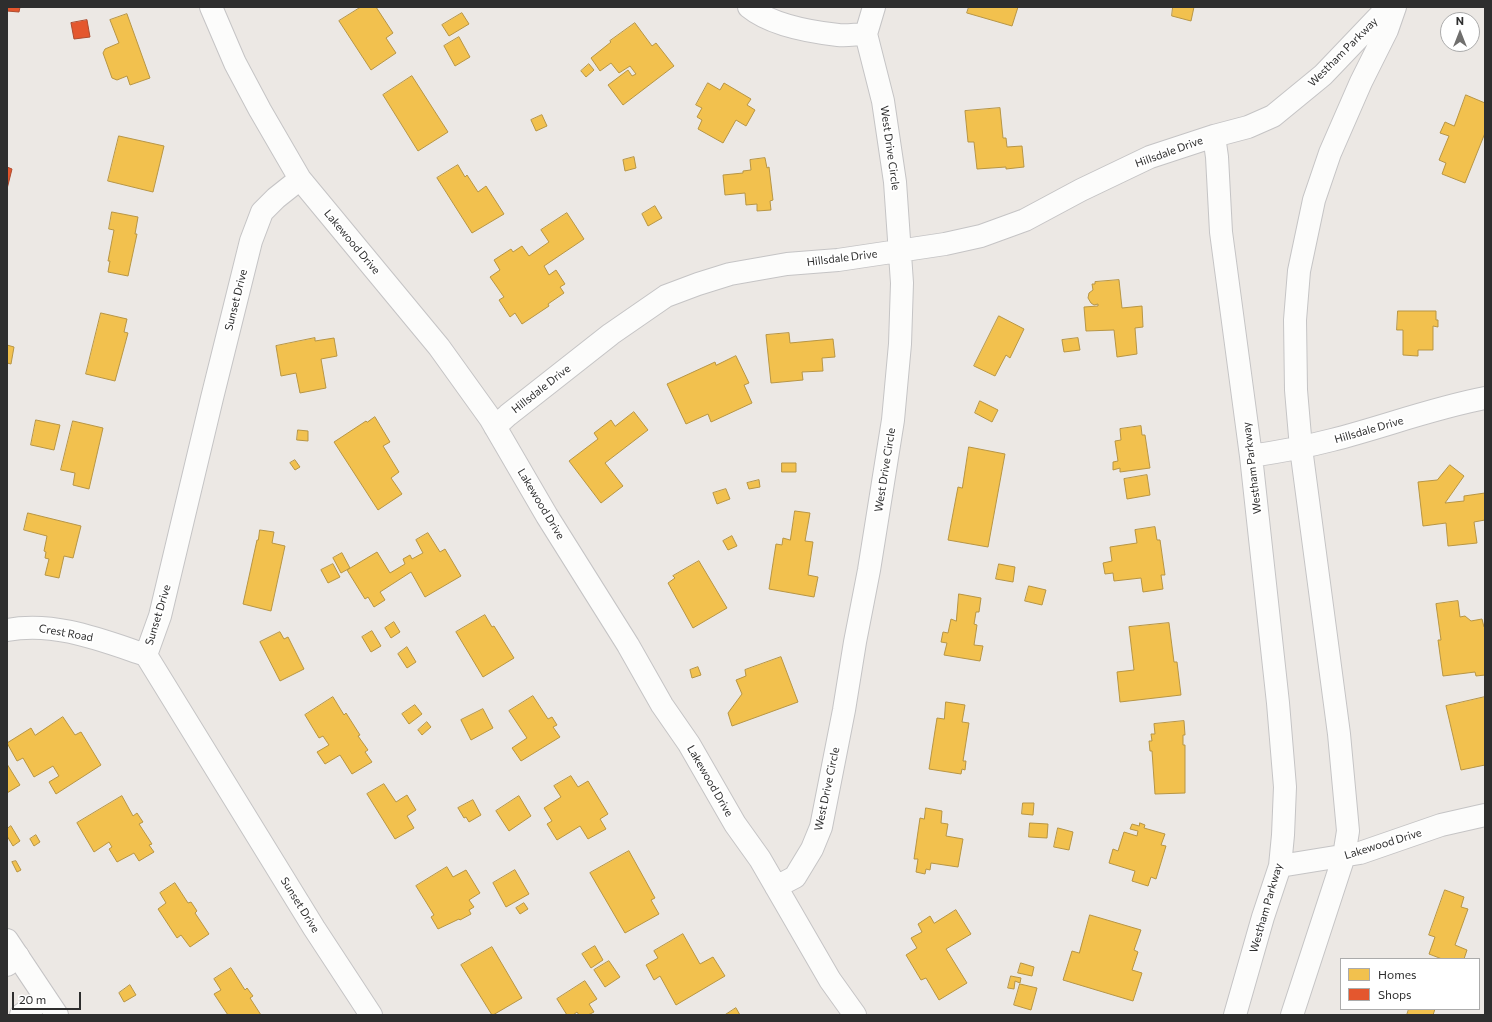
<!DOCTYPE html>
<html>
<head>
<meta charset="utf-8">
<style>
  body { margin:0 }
  #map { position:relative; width:1492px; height:1022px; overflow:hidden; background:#ece8e4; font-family:Commissioner,sans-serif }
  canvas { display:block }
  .frame { position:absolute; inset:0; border:8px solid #2e2e2e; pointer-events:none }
  .legend { position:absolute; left:1340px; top:958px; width:140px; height:52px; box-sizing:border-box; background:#fff; border:1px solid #ababab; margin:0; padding:5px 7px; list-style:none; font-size:12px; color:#2e2e2e }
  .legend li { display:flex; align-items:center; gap:8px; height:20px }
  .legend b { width:20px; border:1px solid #ababab }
  .north { position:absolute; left:1440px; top:12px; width:40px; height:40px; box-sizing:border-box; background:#fff; border:1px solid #ababab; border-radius:50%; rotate:0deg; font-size:11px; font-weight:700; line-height:16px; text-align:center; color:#2e2e2e }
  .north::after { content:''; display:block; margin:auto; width:14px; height:18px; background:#706f6e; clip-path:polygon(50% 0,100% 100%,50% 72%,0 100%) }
  .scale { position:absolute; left:12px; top:992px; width:69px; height:18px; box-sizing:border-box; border:2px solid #2e2e2e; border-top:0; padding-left:5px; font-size:12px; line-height:14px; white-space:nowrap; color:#2e2e2e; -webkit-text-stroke:3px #fff; paint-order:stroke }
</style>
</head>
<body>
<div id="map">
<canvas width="1492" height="1022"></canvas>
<div class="frame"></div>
<ul class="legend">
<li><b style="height:11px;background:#f2c14e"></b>Homes</li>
<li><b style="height:11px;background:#e4572e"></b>Shops</li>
</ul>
<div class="north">N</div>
<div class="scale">20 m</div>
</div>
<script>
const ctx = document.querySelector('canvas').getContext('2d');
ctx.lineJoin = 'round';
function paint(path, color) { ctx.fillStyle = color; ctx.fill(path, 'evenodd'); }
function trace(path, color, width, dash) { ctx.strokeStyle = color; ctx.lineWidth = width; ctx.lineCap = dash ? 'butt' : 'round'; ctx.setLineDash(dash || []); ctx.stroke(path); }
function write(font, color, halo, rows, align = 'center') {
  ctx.font = font + ' Commissioner,sans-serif'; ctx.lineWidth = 4; ctx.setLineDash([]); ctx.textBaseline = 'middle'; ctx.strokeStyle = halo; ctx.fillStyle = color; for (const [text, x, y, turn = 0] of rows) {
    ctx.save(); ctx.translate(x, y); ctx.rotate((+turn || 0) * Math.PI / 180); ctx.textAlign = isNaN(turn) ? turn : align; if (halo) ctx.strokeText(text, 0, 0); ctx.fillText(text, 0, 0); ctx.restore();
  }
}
const homes = new Path2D(`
  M361,7H376L393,33L386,38L396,53L371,70L339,21Z
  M969,7H1018L1012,26L967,13Z
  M1173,7H1194L1191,21L1172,16Z
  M462,13L469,24L449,36L442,25Z
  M127,14L150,78L130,85L127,76L117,80L112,78L103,53L105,49L119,43L110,20Z
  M635,23L652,46L656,43L674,66L623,105L608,85L628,70L632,76L636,74L630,66L619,73L611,63L600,71L591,58L611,42L610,41Z
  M459,37L470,57L455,66L444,46Z
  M589,64L594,70L586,77L581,71Z
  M412,76L448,132L418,151L383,95Z
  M708,83L720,90L724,83L751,99L747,105L755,110L746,126L736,120L723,143L698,129L702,120L697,117L702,108L696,105Z
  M1466,95L1485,103V133L1465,183L1442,174L1446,163L1439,160L1449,136L1440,133L1445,122L1454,126Z
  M1000,108L1003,138H1006L1007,147L1022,146L1024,167L1006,169V167L977,169L974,142H968L965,111Z
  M542,115L547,126L536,131L531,120Z
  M119,136L164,146L153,192L108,181Z
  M634,157L636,168L625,171L623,160Z
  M765,158L767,168L769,167L773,200L770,201L771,210L757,211V204L746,205L745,193L725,195L723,175L743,173V171L751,170L750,160Z
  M458,165L465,177L467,175L478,192L486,186L504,214L472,233L437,178Z
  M655,206L662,218L648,226L642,214Z
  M112,212L138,217L135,234H137L128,276L108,272L110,261H108L114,230L109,229Z
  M567,213L584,239L544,266L549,275L556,270L565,284L560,287L564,293L548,304L549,306L522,324L515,313L510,317L499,300L504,297L490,277L500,270L494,260L511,249L513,252L522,246L529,256L549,242L541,230Z
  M1119,280L1122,308L1142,306L1143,327L1135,328L1137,354L1117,357L1114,330L1086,331L1084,307L1098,306V304L1094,305L1091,303L1088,298L1089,293L1093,290L1092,284H1095V282Z
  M1398,311H1436V320H1438V327L1433,326V350H1418V356L1403,355V330H1397Z
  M101,313L127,319L124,332L128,333L115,381L86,374Z
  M999,316L1024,329L1010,358L1006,355L995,376L974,366Z
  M789,333L790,343L833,339L835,357L822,358L823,371L802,372L803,380L771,383L766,335Z
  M315,338V341L334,338L337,356L321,359L326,388L300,393L296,373L281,376L276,346Z
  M1078,338L1080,350L1064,352L1062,340Z
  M7,345L14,347L11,364L7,363Z
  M736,356L749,383L744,385L752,403L711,422L708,414L686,424L667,384L715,362L716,365Z
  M980,401L998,410L992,422L975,413Z
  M634,412L648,430L605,463L623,486L601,503L569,461L598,439L594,433L611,420L615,426Z
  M375,417L390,442L383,446L399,472L391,478L402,494L378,510L334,442L366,421L367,422Z
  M36,420L60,425L54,450L31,445Z
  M73,421L103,428L89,489L73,485L75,473L61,470Z
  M1141,426L1142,435H1145L1150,468L1120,472V468L1113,470V462L1118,461L1115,441L1121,440L1120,429Z
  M298,430L308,431V441L297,440Z
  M969,447L1005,454L988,547L948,540L958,487L962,488Z
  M295,460L300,467L295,470L290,463Z
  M782,463H796V472H782Z
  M1450,465L1464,476L1445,503L1464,501V496L1485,493V520L1474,522L1477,543L1448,546L1446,523L1423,526L1418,482L1437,480Z
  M1147,475L1150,495L1127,499L1124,479Z
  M759,480L760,487L749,489L747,483Z
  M726,489L730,499L717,504L713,493Z
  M795,511L810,513L805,541L813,542L808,575L818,577L814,597L769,589L776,544L782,545L783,538L790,540Z
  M28,513L81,526L73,558L64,556L59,578L45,575L49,559L45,558L46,552L44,551L47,536L24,530Z
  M1155,527L1157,540H1160L1165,575H1161L1163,589L1143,592L1141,578L1114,581L1113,573L1105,574L1103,563L1112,561L1110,547L1137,543L1135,530Z
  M260,530L274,532L272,543L285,546L271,611L243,604L257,540H258Z
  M428,533L440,552L445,549L461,576L425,597L411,572L380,592L385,600L374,607L368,597L365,599L347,570L377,552L390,573L405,564L403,559L410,555L412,559L423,553L416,540Z
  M732,536L737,546L728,550L723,541Z
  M342,553L350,568L341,573L333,558Z
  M699,561L727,608L693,628L668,583L675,578L673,576Z
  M333,564L340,577L328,583L321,570Z
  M999,564L1015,567L1013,582L996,579Z
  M1029,586L1046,590L1042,605L1025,601Z
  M959,594L981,598L979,612H976L974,624L977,625L974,645L983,646L980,661L944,655L947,643L941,642L943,632L948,633L951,619L956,621Z
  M1458,601L1460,617L1465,616L1471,621L1482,619L1484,627H1485V675L1476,676L1475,672L1443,676L1438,640H1441L1436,604Z
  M485,615L492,627L494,626L514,658L483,677L456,632Z
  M394,622L400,632L391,638L385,628Z
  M1169,623L1174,662H1177L1181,695L1120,702L1117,672L1134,670L1129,627Z
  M372,631L381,646L371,652L362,637Z
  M280,632L284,639L288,637L304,669L280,681L260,642Z
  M407,647L416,662L407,668L398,654Z
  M781,657L798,702L732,726L728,713L742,694L736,680L746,676L745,670Z
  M698,667L701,675L692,678L690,670Z
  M533,696L548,719L552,717L557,725L553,727L560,737L521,761L512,748L527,738L509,711Z
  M333,697L344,715L346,713L360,735L358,736L368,750L365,752L372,762L352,774L340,755L325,764L317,752L329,745L323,736L319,738L305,715Z
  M1485,697V765L1461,770L1446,706Z
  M946,702L965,705L962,722L969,723L963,761H966L965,770L962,769L961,774L929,769L937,718L944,719Z
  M415,705L422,714L409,724L402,714Z
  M483,709L493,728L471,740L461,720Z
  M63,717L75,735L81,732L101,765L56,794L49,782L59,776L53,766L34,777L23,758L17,761L7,743L31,728L35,735Z
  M1184,721L1185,735H1183V745H1185V793L1155,794L1152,751H1150L1149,741H1152L1151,734H1155L1154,724Z
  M427,722L431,727L422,735L418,730Z
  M7,764L20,785L7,793Z
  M571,776L578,787L588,781L608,814L600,819L606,829L588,839L580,826L557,840L547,824L552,821L544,808L561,797L554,786Z
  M384,784L396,802L407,795L416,810L407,816L414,828L395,839L367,794Z
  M122,796L133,816L137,813L143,822L139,824L152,844L149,845L154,852L139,861L134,853L117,862L109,849L112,847L109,842L94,852L77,823Z
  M519,796L531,816L509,831L496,811Z
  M473,800L481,815L469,822L466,817L464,818L458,808Z
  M1023,803H1034L1033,815L1022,814Z
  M926,808L942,811L941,823L948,824L946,836L963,839L958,867L931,863L930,870L926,869L925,874L916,872L918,859H914L920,818L924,819Z
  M1030,823L1048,824L1047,838L1029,837Z
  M1140,823L1145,825L1144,828L1165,834L1161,845L1166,846L1156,879L1151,877L1148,886L1132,881L1135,871L1109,863L1113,849L1118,851L1124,832L1137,836L1138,831L1130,829L1132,824L1139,826Z
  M11,826L20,841L13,846L7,836V829Z
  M1058,828L1073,832L1069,850L1054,847Z
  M36,835L40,842L34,846L30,839Z
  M629,851L655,898L651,900L659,914L625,933L590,873Z
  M16,861L21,870L17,872L12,862Z
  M447,867L453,877L466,870L480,893L469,900L474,907L469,910L471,914L460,920L459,919L438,929L431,917L434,915L416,886Z
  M515,870L529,894L506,907L493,883Z
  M175,883L188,903L191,902L197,911L195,913L209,934L190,947L181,935L177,938L158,909L166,903L160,893Z
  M1445,890L1464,897L1461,907L1468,909L1455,945L1467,950L1464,959H1442L1429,954L1435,937L1429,935Z
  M524,903L528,909L520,914L516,908Z
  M956,910L971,934L946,949L967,983L939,1000L926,978L921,980L906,955L917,948L911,938L922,932L918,924L930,916L934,923Z
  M1090,915L1141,930L1134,950L1138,952L1132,970L1142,973L1133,1001L1063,980L1072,951L1079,953Z
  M683,934L700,964L713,957L725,976L676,1005L660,976L654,980L646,965L658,958L654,951Z
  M595,946L603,960L591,968L582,954Z
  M492,947L522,998L493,1015H492L461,965Z
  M609,961L620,977L605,987L594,970Z
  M1021,963L1034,967L1032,976L1018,973Z
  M231,968L245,990L247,988L253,996L250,998L261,1015H228L214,994L221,990L214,979Z
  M1011,976L1021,978L1020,983L1015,981L1014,989L1008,988Z
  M585,981L597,999L589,1004L594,1012L588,1015H579L577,1012L573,1015H567L557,999Z
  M1020,984L1037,988L1031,1010L1014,1005Z
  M130,985L136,995L124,1002L119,993Z
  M736,1008L740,1015H725Z
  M1409,1009H1435L1433,1015H1407Z`);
paint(homes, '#f2c14e');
trace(homes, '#b79544', 1);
const shops = new Path2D(`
  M7,7H20L19,12L7,11Z
  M87,20L90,37L74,39L71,23Z
  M7,167L12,169L7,189Z`);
paint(shops, '#e4572e');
trace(shops, '#ad4b2e', 1);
const minor = new Path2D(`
  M211,7L235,63L260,110L300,179L439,347L490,418L547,516L628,645L662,705L689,744L735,824L760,859L830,980L855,1015
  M749,7C771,25 811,32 838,35C847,36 857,34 866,34
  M1214,136L1217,157L1221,232L1251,456L1278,703L1285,787L1283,835L1280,866L1263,917L1235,1015
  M495,427L508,415L611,334L666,296L698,284L730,274L787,264L838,260L945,244L981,236L1025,220L1081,190L1150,157L1214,136L1248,127L1273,116L1323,75L1388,7
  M1251,456C1278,452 1305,447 1332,440C1383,427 1433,408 1485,398
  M7,630C55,621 101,640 146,655
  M146,655L160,616L212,398L251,241L262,212L276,198L300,179
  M146,655L314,928L371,1015
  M1280,866L1360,853L1441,825L1485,815
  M776,887L795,877L812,849L821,827L844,710L855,642L869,570L893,420L900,344L902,283L895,182L883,101L866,34L874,7
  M7,965L18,956
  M21,1015L45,998
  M1292,1015L1344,856L1348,831L1339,734L1301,448L1296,390L1295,320L1299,271L1314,200L1330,153L1361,82L1387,30L1395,7`);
const secondary = new Path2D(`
  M7,940L57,1015`);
trace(minor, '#c5c4c5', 24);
trace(secondary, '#c5c4c5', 24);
trace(minor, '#fcfcfb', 22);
trace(secondary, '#fcfcfb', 22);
write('11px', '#2e2e2e', '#fff', [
  ["Westham Parkway",1343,52,-45],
  ["West Drive Circle",890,148,82],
  ["Hillsdale Drive",1169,152,-20],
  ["Lakewood Drive",352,242,50],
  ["Hillsdale Drive",842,258,-7],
  ["Sunset Drive",236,300,-76],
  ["Hillsdale Drive",541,389,-38],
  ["Hillsdale Drive",1369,430,-16],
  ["Westham Parkway",1252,468,-97],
  ["West Drive Circle",885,470,-81],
  ["Lakewood Drive",541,504,59],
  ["Sunset Drive",158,615,-73],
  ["Crest Road",66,633,10],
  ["Lakewood Drive",710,781,60],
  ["West Drive Circle",827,789,-78],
  ["Lakewood Drive",1383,844,-17],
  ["Sunset Drive",300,905,58],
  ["Westham Parkway",1266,908,-74]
]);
</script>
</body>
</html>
